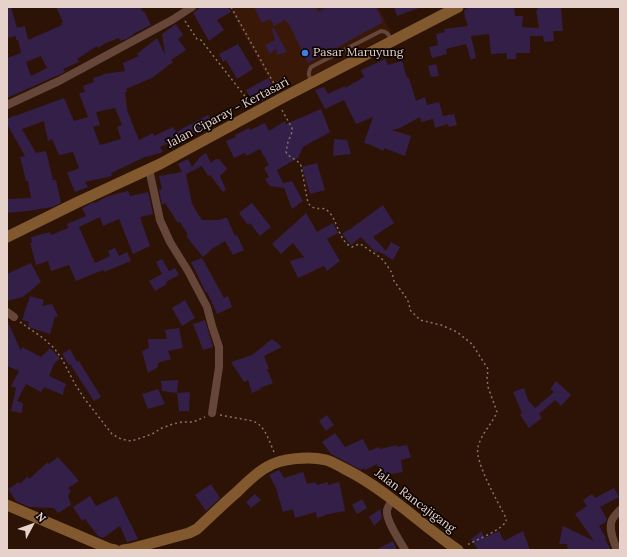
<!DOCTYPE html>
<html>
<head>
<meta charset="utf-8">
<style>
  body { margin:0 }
  #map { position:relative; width:627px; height:557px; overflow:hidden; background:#2d1306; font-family:Lora,serif }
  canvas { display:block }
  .frame { position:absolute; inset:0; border:8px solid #e6d2ca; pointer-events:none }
  .north { position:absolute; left:12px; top:505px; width:40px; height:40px; -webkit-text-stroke:3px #0d0401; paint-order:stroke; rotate:49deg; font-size:11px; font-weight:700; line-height:16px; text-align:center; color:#e6d2ca }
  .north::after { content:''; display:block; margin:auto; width:14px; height:18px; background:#e6d2ca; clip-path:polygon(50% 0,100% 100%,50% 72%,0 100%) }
</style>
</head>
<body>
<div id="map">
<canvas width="627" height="557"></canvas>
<div class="frame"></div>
<div class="north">N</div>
</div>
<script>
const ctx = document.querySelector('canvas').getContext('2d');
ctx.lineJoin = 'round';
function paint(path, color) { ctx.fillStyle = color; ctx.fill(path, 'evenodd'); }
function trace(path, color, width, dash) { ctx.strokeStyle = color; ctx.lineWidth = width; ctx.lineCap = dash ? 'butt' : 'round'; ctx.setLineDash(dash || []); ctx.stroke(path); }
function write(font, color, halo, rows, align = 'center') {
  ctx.font = font + ' Lora,serif'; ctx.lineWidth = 3.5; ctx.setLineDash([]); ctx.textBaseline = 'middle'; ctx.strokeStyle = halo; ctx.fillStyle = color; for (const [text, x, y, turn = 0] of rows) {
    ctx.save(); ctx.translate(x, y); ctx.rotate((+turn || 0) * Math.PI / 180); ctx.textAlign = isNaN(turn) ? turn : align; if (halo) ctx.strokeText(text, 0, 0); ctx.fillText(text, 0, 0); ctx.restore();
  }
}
paint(new Path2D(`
  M229,7H378L392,34L278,93L264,71Z`), '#391807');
paint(new Path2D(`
  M7,7H11L17,28L25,26L28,40L62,25L61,23L63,22L56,7H141L142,12L144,11L151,25L133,34V35L126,39L120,41L119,38L106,43L98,48L97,46L77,59L79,62L63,69L65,72L7,98V58L21,53L18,40H16V36L7,38ZM41,56L47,68L31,76L26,62Z
  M201,7H228L231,12L217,20L224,30L209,41L193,13Z
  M254,7H316L318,12L327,7H376L383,22L370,30V29L333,50L308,63L288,22H286L285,20L274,26L270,19L262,23Z
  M394,7H419V8L397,16Z
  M471,7H514L515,16H523L522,27L539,28L536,10H538L537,7H561L563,31H553L554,41L544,42L543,36H530V53H516V59H507V53L491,54L489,34L471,36L476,58L471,60L466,44L446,49L447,54L432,58L429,47L438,45L436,34L445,32L444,29L468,26L465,17L464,10Z
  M176,24L183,35L178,39L186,50L171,60L173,62L152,78L126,89L127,92H125L127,110L139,140L153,133L154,136L173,127L176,132L208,115L213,123L184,138V137L160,147L163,152L147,157V156L111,173L112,176L85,182L88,187L75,192L67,173L79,168L73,152L59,155L52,139L48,141L44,121L22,129L36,153L46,151L53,180H56L61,203L52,207L28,211L7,213V199L31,198L28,181H26L20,157L25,156L7,124V119L15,115V116L64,98L74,121L88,117L79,93L85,92L83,86L94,82L93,78L103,75V74L125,71L123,63L139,56L137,54L157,38L165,55L162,34ZM115,108L122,125L117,127L121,139L100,145L93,127L100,125L96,112Z
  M274,28L287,52L277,55L276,49L270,54L265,45L275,40L272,29Z
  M238,44L253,69L237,79L226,60L223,62L219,54Z
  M385,59L388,65L402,61L407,78H409L416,101L425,97L427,105L439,102L443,116L454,114L457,125L449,127L448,124L435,128L433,119L421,122L420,117L400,128L392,130L411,136L405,156L384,148L383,151L371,145L364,143L373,117L356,124L344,100L325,109L315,90L324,87L328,94L345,86V88L364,77L361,70Z
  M436,64L439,76L431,77L428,66Z
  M268,78L277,92L255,105L246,90Z
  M321,109L330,132L303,147L298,158L277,170L283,183L292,181L303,201L292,209L284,188L270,186L265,179L269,177L264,168L269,165L260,149L246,156L245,153L234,158L226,141L236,137L235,135L249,128L250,130L265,123L269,131L285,121L286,124Z
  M334,139L347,140L351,154L333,156Z
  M206,153L211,163L216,159H219L227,169L220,176L226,190L223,192L210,175L208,176L202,166L186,174L192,204L202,220H219L224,218H227L235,236L237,235L244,250L233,255L225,241L210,250V251L203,257L186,236L188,235L180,222L178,223L165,203L162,205L159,190L162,189L159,176L182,172L178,164L188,159L192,167L200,157Z
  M317,163L325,190L310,194L302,167Z
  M128,191L130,196L148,192L153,214L140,217L150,246L133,254L119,219L103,226L100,217L79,227L95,263L110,256L108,251L115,248L119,256L127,252L131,261L104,272L103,270L76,281L69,265L51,271L48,261L36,265L30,243H32L31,237L50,232L51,235L68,228L67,224L86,216L82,208L94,202L95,203L108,196Z
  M252,203L271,227L260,236L250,223L248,225L239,213Z
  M383,205L394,223L373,237L386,251L391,242L400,247L393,260L378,251L376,253L361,237L351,245L342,234L349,229V230Z
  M306,213L317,232L333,223L338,233L327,239L340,261L327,271L324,266L298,278L290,261L304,257L293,243L281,254L272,244Z
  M202,258L224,298L228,296L232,307L217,314L207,292L206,293L191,262Z
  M162,259L169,271L175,268L179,275L166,282L167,284L155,291L149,281L162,274L156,262Z
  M31,263L41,282L23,297L7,301V274Z
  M30,296L44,300L42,306L52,304L58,316L55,317L50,334L28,327L29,322L22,320Z
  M185,300L195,318L182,326L172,308Z
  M7,320L21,351L22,347L41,357L50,348L60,358L54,364L49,376L66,384L64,389L63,395L44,387L41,392L26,384L17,401L23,403L22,413L11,411L16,388L11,386L19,371L7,366V342L8,340L7,334Z
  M205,320L213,347L203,350L193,324Z
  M179,328L183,348L168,351L171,359L158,363V367L148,373L142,351L149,348L148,339H167L165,330Z
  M272,339L282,347L264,356L269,369H267L273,383L260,388L261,389L252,393L248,380L244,382L231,362L252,355Z
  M70,349L77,362L79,361L101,397L94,401L70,364L69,365L62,354Z
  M178,380L177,393L162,391L161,381Z
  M556,381L571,395L561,406L555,400L539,414L542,418L529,428L520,415L522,413L513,392L524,388L528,400L535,408L554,392L550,389Z
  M158,389L165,404L148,409L142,394Z
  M190,392L189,411H179L177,393Z
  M327,415L334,425L326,431L319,421Z
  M335,433L345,447L363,439L369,451L379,447L380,449L397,445V447L407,445L411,457L401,460L403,472L380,476L377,464L365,470L364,468L361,470L331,454L322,442Z
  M58,457L79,481L68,488L71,491L68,496L71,505L58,513L54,508L29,507L16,501L8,489L19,482L20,484L28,476L29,479L48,462L49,464Z
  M279,470L284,478L303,472L307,484L316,482L317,485L328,482V485L339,482L342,495L345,511L324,515V516L317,518L316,512L295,518L293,509L283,512L276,488L269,475Z
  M211,484L220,498L206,511L195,495Z
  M614,488L619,497L600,507L607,519L606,522L599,526L606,538L605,539L611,550H568L567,544H559L563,526L594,541L575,514L587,506L583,500L592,494L595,498Z
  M255,494L261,500L251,508L246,502Z
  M90,496L96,506L117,496L138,539L127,542L120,526L103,538L98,536L85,519L82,521L73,507Z
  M362,499L367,508L357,514L352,505Z
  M380,509L382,518L374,526L369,517Z
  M482,531L484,538L499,531L504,541L523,531L530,550H478L471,539Z
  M393,541L397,550H375Z`), '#341f48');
trace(new Path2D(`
  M231,7L277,89
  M185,21L197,39L201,40L222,67L251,104
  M282,110L292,128V132L288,142L286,152C290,159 298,159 301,166L308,203C316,213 322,205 328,211C338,220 338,241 352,247L359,244L362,245L381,258L386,264L392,273L394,281L405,296L409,303L410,310L420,320L441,325L457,332L472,344L488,369L487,379L488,387L497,412C492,424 481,434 478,447C474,461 499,504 506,518C506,521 507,521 504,524C497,532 478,539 467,545
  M20,322L43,338L54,348L62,359L75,384L84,398L112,434L121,439L131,441L141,438L152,434L162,428L173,424L182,422H193L205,417
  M220,415L253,421C266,426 269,442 275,454`), '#897268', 1.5, [2, 3]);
trace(new Path2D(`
  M312,82C309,76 307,74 311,67L381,31C388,31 389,36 392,41`), '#664638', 4);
trace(new Path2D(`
  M7,105L59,81L172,20L192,7
  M149,169L160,220L170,242L188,271L207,307L212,326L219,347V367L212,413
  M7,312L14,317
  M393,499C391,503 387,507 387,511C386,521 400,541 405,550
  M617,550C614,542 608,529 612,520C614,516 617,513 620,510`), '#664638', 8);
trace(new Path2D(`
  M7,237L78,202L160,164L282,98L458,7
  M7,505L110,549L115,550
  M123,550L130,549L189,533L197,529C210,517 223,504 237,492C246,483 256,473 267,467C281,458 310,456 326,460C333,462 339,466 345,469C387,490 420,524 458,550`), '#82592e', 11);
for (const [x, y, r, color] of [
  [305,53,4,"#3f7fe0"]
]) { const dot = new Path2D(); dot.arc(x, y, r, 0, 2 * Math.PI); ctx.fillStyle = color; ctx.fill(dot); trace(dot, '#0d0401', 1.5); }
write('12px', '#e6d2ca', '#0d0401', [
  ["Pasar Maruyung",313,53]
], 'left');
write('12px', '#e6d2ca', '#0d0401', [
  ["Jalan Ciparay - Kertasari",228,113,-28],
  ["Jalan Rancajigang",415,501,37]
]);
</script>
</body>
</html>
